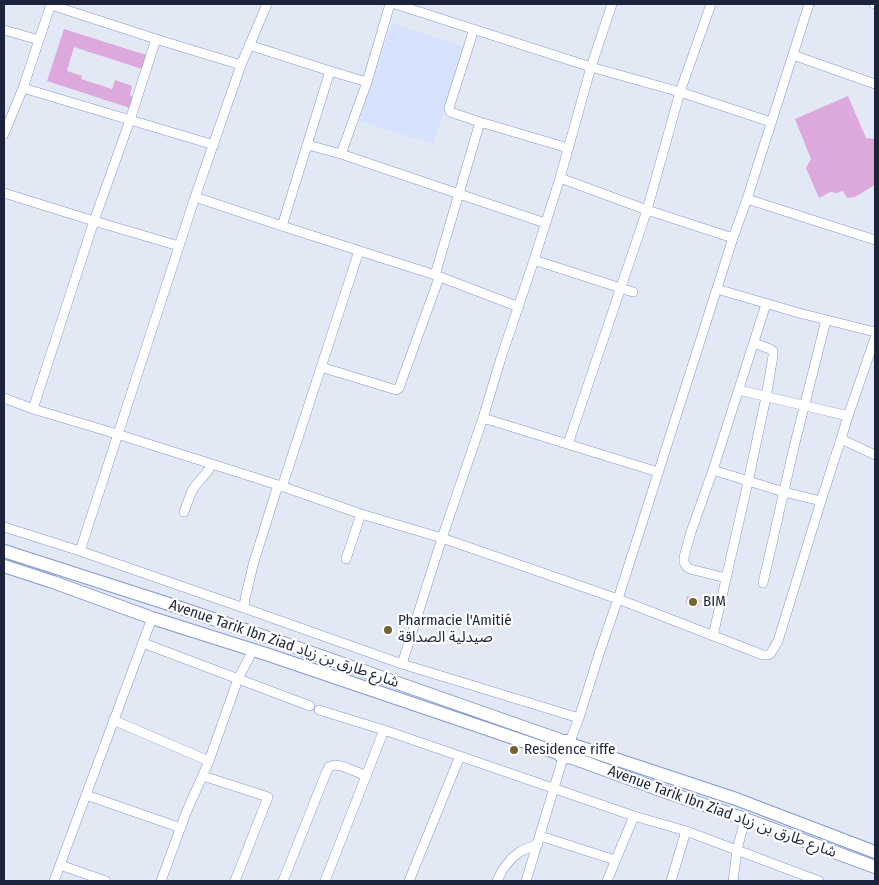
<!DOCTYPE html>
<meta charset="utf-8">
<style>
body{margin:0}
#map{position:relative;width:879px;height:885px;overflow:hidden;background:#e3e8f5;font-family:"Fira Sans Condensed",sans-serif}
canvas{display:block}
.frame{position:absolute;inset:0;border:5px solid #1b243c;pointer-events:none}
</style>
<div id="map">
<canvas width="879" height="885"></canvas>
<div class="frame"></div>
</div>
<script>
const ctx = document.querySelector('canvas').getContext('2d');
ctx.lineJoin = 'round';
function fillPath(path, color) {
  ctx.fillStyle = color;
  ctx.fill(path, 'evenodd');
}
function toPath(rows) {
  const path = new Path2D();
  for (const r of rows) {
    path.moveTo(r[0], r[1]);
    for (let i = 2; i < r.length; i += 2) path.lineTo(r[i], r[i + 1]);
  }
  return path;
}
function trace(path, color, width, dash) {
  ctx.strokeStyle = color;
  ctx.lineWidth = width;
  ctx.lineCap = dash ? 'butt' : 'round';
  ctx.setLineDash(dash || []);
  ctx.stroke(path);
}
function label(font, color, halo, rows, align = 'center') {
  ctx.font = font + ' "Fira Sans Condensed","Noto Sans Arabic",sans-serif';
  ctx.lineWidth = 4.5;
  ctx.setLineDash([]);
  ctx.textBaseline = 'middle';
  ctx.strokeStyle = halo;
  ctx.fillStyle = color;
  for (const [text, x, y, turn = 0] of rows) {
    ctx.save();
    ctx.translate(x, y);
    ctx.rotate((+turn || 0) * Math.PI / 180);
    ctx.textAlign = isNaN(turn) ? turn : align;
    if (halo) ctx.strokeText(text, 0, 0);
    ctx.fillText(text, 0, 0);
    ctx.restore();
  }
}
fillPath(toPath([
 [392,23,465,47,433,144,359,121]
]), '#d6e2fe');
fillPath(toPath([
 [64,29,146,55,142,69,74,47,67,71,82,76,81,79,112,89,115,80,132,86,130,95,133,97,130,108,47,81],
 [848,96,866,138,874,139,875,142,875,183,873,186,855,197,847,198,843,191,837,193,830,192,819,198,806,168,811,159,795,119],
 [687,596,700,600,698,607,686,603]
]), '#dda9dc');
const minor = toPath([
 [395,4,591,67,680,92,771,122],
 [874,4,875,4],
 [51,5,156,39,241,65],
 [4,30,39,40],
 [249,45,330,71,367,82],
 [793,55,875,84],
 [23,88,214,145],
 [480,122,568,148],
 [4,134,23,88,51,4],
 [308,145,341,154,545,223],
 [341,154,367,82,390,4],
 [560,178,647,210,733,238],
 [4,193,94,221,179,246],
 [195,197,282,226,435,275,519,307],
 [747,199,875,240],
 [282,226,330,71],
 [534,260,633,292],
 [435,275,480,122,450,112,449,108,474,29],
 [717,289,799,313,875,332],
 [875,338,848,416,841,439,875,455],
 [321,367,396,390,399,388,439,278],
 [739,390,848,416],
 [4,398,33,409,117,434,278,485,361,514,442,538,618,599,763,655,768,655,771,653,778,641,821,501,841,439],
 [33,409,94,221,130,120,156,39],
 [483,418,658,472],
 [568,444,647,210,680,92,711,4],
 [713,470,784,492,821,501],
 [282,487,359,251],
 [184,512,191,493,195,486,208,471,212,464],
 [4,527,80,551,244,608,402,664,579,718],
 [80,551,195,197,241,65,267,4],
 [346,559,361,514],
 [726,578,690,569,687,567,684,562,684,557,691,532,713,470,766,304],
 [763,583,771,548,794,447,826,320],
 [244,608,245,599,253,565,278,485],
 [713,636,748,482,766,397,773,356,773,351,770,349,754,343],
 [143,643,310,706],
 [402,664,442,538,483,418,501,358,534,260,560,178,591,67,612,4],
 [319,710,384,730,634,816,686,831,819,881],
 [113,720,209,761],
 [570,741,579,718,600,651,618,599,733,238,747,199,809,4],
 [203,776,268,797,235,881],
 [86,795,181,828],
 [540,836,615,860],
 [60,865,106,881],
 [54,881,152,618],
 [161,881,186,813,209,761,238,679,253,650],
 [283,881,326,773,329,767,334,765,342,766,367,776],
 [325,881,384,730],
 [409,881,460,756],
 [497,881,503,869,512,858,521,851,538,844],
 [526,881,563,758],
 [607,881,634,816],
 [671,881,686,831],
 [733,881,737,850,745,819]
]);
const primary = toPath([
 [4,551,175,606,295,647,563,741,570,741,573,745,736,799,875,852],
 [4,566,53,582,152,618,269,655,558,753,563,758,570,757,666,792,745,819,875,867]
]);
trace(minor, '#8098d2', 10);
trace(primary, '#8098d2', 14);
trace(minor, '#fff', 9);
trace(primary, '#fff', 12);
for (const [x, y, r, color] of [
 [693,602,5,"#776332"],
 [388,630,5,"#776332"],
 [514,750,5,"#776332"]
]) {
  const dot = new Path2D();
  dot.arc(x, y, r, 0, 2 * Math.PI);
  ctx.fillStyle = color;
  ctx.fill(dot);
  trace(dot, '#fff', 2);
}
label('15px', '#1b243c', '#fff', [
 ["BIM",703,602],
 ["Pharmacie l'Amitié",398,621],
 ["صيدلية الصداقة",398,638],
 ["Residence riffe",524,750]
], 'left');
label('15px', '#1b243c', '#fff', [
 ["Avenue Tarik Ibn Ziad شارع طارق بن زياد",284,644,19],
 ["Avenue Tarik Ibn Ziad شارع طارق بن زياد",722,812,20]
]);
</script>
